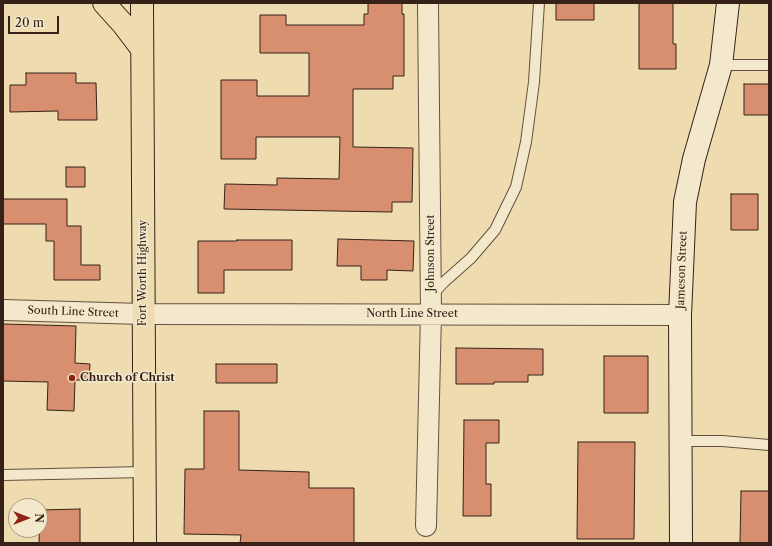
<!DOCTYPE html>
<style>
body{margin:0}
#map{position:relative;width:772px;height:546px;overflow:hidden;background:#eedcb0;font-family:"Libre Caslon Text",serif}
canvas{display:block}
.frame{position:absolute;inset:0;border:4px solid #362118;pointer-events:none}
.north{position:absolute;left:8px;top:498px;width:40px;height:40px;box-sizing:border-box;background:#f4e8cc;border:1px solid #a89884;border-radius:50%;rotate:90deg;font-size:11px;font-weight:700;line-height:16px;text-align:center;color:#362118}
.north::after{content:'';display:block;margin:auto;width:14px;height:18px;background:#8f2418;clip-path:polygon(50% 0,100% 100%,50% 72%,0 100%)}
.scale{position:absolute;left:8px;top:16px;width:51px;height:18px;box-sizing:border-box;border:2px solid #362118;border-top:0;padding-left:5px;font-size:12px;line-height:14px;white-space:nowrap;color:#362118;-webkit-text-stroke:3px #f4e8cc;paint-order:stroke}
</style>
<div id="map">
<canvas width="772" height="546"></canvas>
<div class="frame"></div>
<div class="north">N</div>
<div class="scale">20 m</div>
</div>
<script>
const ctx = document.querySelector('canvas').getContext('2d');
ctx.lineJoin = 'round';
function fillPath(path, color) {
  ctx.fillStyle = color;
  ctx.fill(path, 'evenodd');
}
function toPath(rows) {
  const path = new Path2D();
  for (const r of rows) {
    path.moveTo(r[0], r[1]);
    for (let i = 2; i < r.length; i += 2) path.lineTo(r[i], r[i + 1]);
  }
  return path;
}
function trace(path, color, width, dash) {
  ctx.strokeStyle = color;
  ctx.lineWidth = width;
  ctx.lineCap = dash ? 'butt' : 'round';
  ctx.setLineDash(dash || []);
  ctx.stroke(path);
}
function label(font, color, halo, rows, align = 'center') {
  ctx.font = font + ' "Libre Caslon Text",serif';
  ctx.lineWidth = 3;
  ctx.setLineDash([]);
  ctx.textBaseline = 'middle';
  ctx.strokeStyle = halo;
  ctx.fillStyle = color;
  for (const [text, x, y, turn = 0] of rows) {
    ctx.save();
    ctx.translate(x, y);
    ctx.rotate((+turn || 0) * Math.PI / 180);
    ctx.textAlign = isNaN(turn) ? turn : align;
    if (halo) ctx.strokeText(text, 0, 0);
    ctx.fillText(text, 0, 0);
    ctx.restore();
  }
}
const building = toPath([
 [368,3,402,3,402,14,404,14,404,76,393,76,393,89,353,89,353,147,413,148,412,202,392,202,392,212,224,209,225,184,277,185,277,178,339,179,340,137,256,137,256,159,221,159,221,80,257,80,257,96,309,96,309,53,260,53,260,15,286,15,286,25,364,25,364,14,368,14,368,3],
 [556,3,594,3,594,20,556,20,556,3],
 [639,3,673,3,673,44,676,44,676,69,639,69,639,3],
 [26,73,76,73,76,83,96,83,97,120,58,120,58,111,10,112,10,85,26,85,26,73],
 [744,84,769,84,769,115,744,115,744,84],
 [66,167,85,167,85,187,66,187,66,167],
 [731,194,758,194,758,230,731,230,731,194],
 [3,199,67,199,67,226,81,226,81,265,100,265,100,280,54,280,54,241,46,241,46,224,3,224,3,199],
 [338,239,414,241,413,271,387,270,387,280,361,280,361,266,337,266,338,239],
 [237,240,292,240,292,270,224,270,224,293,198,293,198,241,237,241,237,240],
 [3,324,76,326,75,363,90,364,89,380,75,380,74,411,47,410,48,382,3,381,3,324],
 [456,348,543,349,543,375,528,375,528,382,494,382,494,384,456,384,456,348],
 [604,356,648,356,648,413,604,413,604,356],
 [216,364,277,364,277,383,216,383,216,364],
 [204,411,239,411,239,470,309,472,309,488,354,488,354,543,240,543,241,535,184,534,185,469,204,469,204,411],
 [464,420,499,420,499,443,486,443,486,484,491,484,491,516,463,516,464,420],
 [578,442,635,442,634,539,577,539,578,442],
 [741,491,769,491,769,543,740,543,741,491],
 [80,509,80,543,39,543,40,510,80,509]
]);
fillPath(building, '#d78f70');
trace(building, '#362118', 1);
const lane = toPath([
 [721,65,769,65],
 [432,295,444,282,471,258,495,230,516,187,526,142,534,82,539,3],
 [681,441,722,441,769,445],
 [3,475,144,472]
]);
const street = toPath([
 [3,310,143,314,680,315],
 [426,526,431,313,428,3]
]);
const secondary = toPath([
 [681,543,680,315,685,202,694,159,721,65,728,3]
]);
const primary = toPath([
 [104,3,123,24,142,49],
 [142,3,145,543]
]);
trace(lane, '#64503e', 12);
trace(street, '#64503e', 22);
trace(secondary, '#362118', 24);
trace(primary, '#362118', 24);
trace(lane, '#f4e8cc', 10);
trace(street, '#f4e8cc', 20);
trace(secondary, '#f4e8cc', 22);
trace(primary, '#eedcb0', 22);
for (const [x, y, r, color] of [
 [72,378,4,"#8f2418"]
]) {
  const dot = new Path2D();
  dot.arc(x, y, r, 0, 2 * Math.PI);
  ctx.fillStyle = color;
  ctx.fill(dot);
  trace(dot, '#f4e8cc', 1.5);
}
label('11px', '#362118', '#f4e8cc', [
 ["Johnson Street",431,253,-90],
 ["Jameson Street",682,270,-88],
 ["Fort Worth Highway",143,273,-90],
 ["South Line Street",73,312,2],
 ["North Line Street",412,314]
]);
label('bold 11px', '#362118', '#f4e8cc', [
 ["Church of Christ",80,378]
], 'left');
</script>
